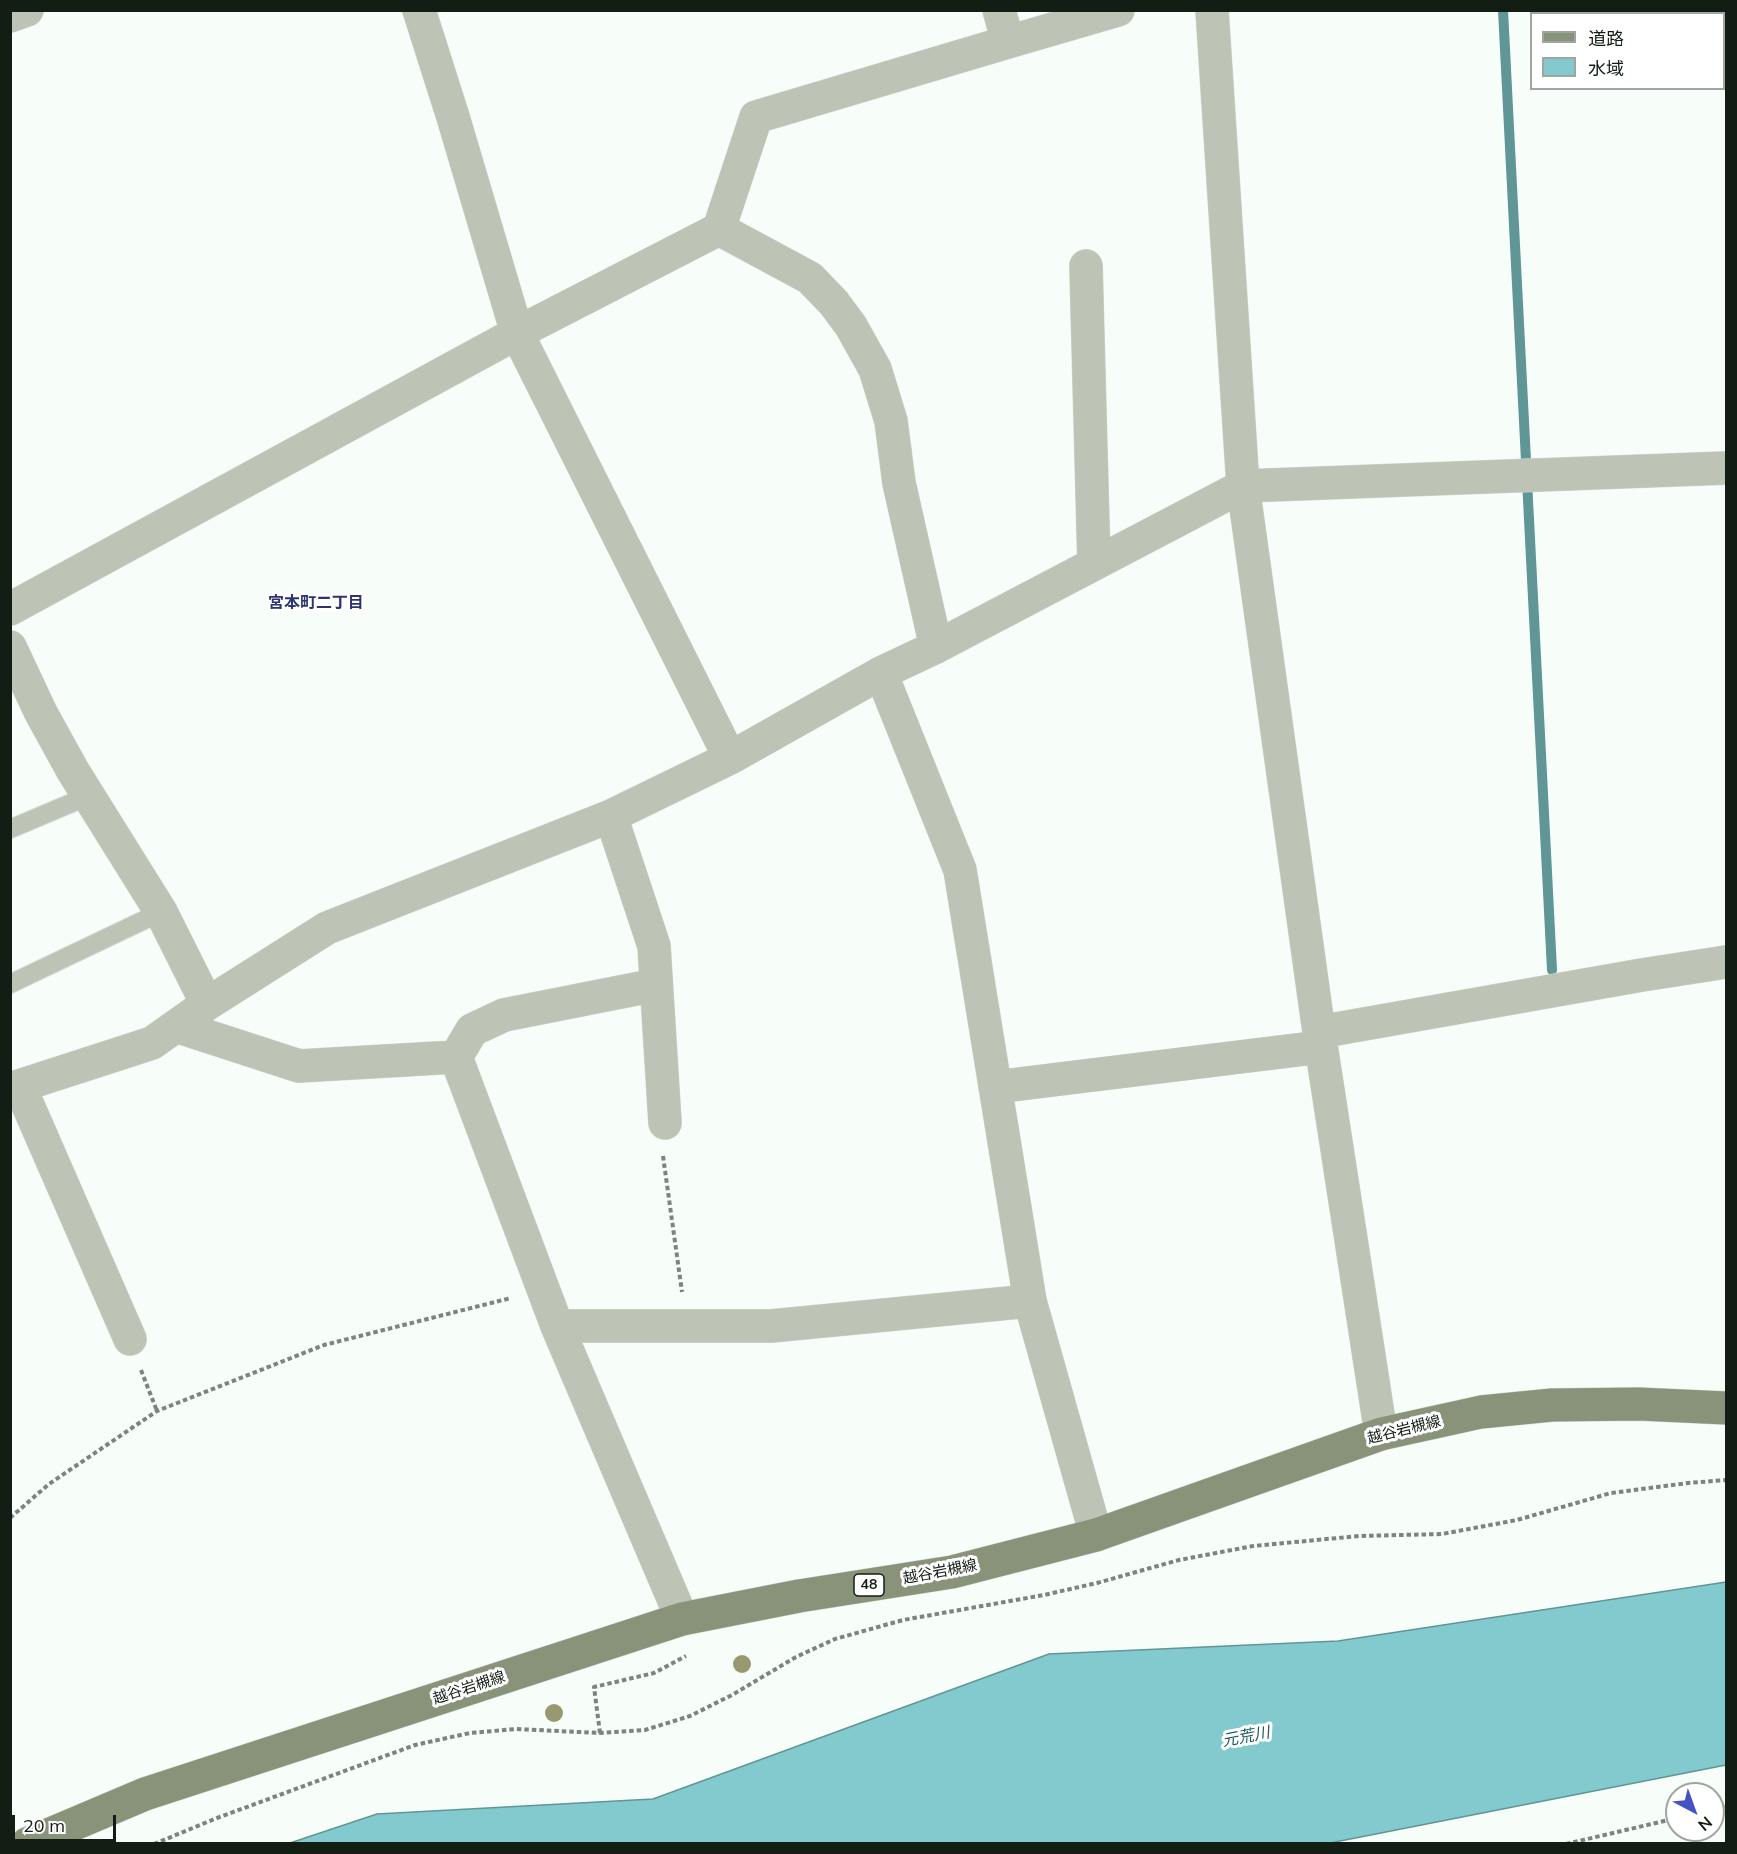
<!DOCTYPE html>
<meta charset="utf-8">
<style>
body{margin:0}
#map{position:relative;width:1737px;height:1854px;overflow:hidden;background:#f7fdf8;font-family:Mulish,"Noto Sans JP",sans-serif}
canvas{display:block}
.frame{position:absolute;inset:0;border:12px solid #121d14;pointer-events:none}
.legend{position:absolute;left:1530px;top:12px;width:195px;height:78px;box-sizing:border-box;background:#fff;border:2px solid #a0a5a1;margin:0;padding:8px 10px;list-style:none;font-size:18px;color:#121d14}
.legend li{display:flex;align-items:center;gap:12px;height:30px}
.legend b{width:30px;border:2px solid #a0a5a1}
.north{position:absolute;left:1665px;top:1782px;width:60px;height:60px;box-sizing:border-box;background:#fff;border:2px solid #a0a5a1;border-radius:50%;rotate:139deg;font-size:16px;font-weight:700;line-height:24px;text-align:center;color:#121d14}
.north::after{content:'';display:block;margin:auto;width:21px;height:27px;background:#4552c6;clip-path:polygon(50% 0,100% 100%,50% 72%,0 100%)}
.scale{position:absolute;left:12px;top:1815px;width:104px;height:27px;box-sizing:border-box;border:3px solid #121d14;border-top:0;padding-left:8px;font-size:18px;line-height:21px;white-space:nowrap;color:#121d14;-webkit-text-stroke:4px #fff;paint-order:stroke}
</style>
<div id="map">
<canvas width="1737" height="1854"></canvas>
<div class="frame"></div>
<ul class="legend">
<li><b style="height:8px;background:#88937a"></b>道路</li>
<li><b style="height:16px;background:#82cace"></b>水域</li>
</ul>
<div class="north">N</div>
<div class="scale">20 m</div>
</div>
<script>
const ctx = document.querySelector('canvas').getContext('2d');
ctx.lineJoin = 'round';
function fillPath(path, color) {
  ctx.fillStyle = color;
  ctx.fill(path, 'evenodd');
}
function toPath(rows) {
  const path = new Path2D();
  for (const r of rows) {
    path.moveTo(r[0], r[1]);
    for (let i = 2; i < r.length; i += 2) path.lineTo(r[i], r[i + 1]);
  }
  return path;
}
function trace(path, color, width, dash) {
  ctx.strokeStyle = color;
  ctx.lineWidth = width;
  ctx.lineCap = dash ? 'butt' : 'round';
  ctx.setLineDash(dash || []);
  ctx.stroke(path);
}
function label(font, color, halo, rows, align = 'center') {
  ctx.font = font + ' Mulish,"Noto Sans JP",sans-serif';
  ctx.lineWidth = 6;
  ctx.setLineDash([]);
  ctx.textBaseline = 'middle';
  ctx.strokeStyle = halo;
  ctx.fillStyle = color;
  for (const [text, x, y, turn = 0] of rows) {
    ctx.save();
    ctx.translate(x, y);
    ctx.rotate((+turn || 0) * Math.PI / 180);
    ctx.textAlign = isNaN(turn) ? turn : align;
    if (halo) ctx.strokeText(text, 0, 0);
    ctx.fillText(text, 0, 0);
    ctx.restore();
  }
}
const water = toPath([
 [1726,1582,1726,1765,1330,1843,290,1843,377,1814,653,1799,1049,1654,1338,1641,1726,1582]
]);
fillPath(water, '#82cace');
trace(water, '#609696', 1.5);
trace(toPath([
 [1503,10,1552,970]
]), '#609696', 10);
const service = toPath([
 [10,829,88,796],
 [10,984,161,912]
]);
const minor = toPath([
 [419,10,453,117,517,333,730,758],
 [999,10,1008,42],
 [1212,10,1243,486,1319,1032,1381,1434],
 [10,16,27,10],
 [719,229,810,278,834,303,851,326,875,369,891,421,899,483,936,647],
 [1086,266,1094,564],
 [10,609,517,333,719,229,756,117,1008,42,1118,10],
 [10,647,41,713,73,771,161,912,207,1004],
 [611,816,654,946,665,1123],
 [176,1026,299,1066,456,1057,557,1326,682,1619],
 [1319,1032,1642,975,1726,962],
 [456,1057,472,1030,504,1015,656,985],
 [20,1087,130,1339],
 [995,1087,1321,1047],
 [10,1089,152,1043,207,1004,327,928,611,816,730,758,881,673,936,647,1243,486,1726,468],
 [1030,1301,1096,1535],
 [557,1326,771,1326,1030,1301,960,870,881,673]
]);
const primary = toPath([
 [27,1844,145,1794,682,1619,799,1596,952,1572,1096,1535,1381,1434,1481,1412,1552,1405,1639,1404,1726,1408]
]);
trace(service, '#d2d9d4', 20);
trace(minor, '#d2d9d4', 34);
trace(primary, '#d2d9d4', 34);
trace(toPath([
 [663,1156,682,1292],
 [141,1370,157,1411],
 [10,1518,49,1484,157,1411,324,1345,511,1298],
 [600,1733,594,1687,654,1673,686,1656],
 [1713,1809,1726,1805],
 [154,1844,217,1818,415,1745,470,1733,516,1729,600,1733,645,1730,690,1716,732,1695,796,1657,835,1639,903,1620,1044,1595,1097,1583,1179,1560,1253,1546,1359,1536,1442,1534,1517,1520,1611,1493,1688,1483,1726,1480],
 [1566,1844,1677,1818]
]), '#7b847d', 4, [4.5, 3]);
trace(service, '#bdc3b5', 18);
trace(minor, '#bdc3b5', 33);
trace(primary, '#88937a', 33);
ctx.fillStyle = '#9a9870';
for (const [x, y] of [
 [742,1664],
 [554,1713]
]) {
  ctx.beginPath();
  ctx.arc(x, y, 9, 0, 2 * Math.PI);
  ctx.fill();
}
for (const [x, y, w] of [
 [869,1585,30]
]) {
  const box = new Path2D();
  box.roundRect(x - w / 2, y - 11, w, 22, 4.5);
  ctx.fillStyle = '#fff';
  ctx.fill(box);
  trace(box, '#121d14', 1.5);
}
label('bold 14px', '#121d14', null, [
 ["48",869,1585]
]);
label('15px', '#121d14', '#fff', [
 ["越谷岩槻線",1404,1430,-14],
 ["越谷岩槻線",940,1572,-11],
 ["越谷岩槻線",469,1688,-18]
]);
label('bold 16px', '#2c356f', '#fff', [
 ["宮本町二丁目",316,603]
]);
label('italic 16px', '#1c595c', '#fff', [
 ["元荒川",1246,1737,-11]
]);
</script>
